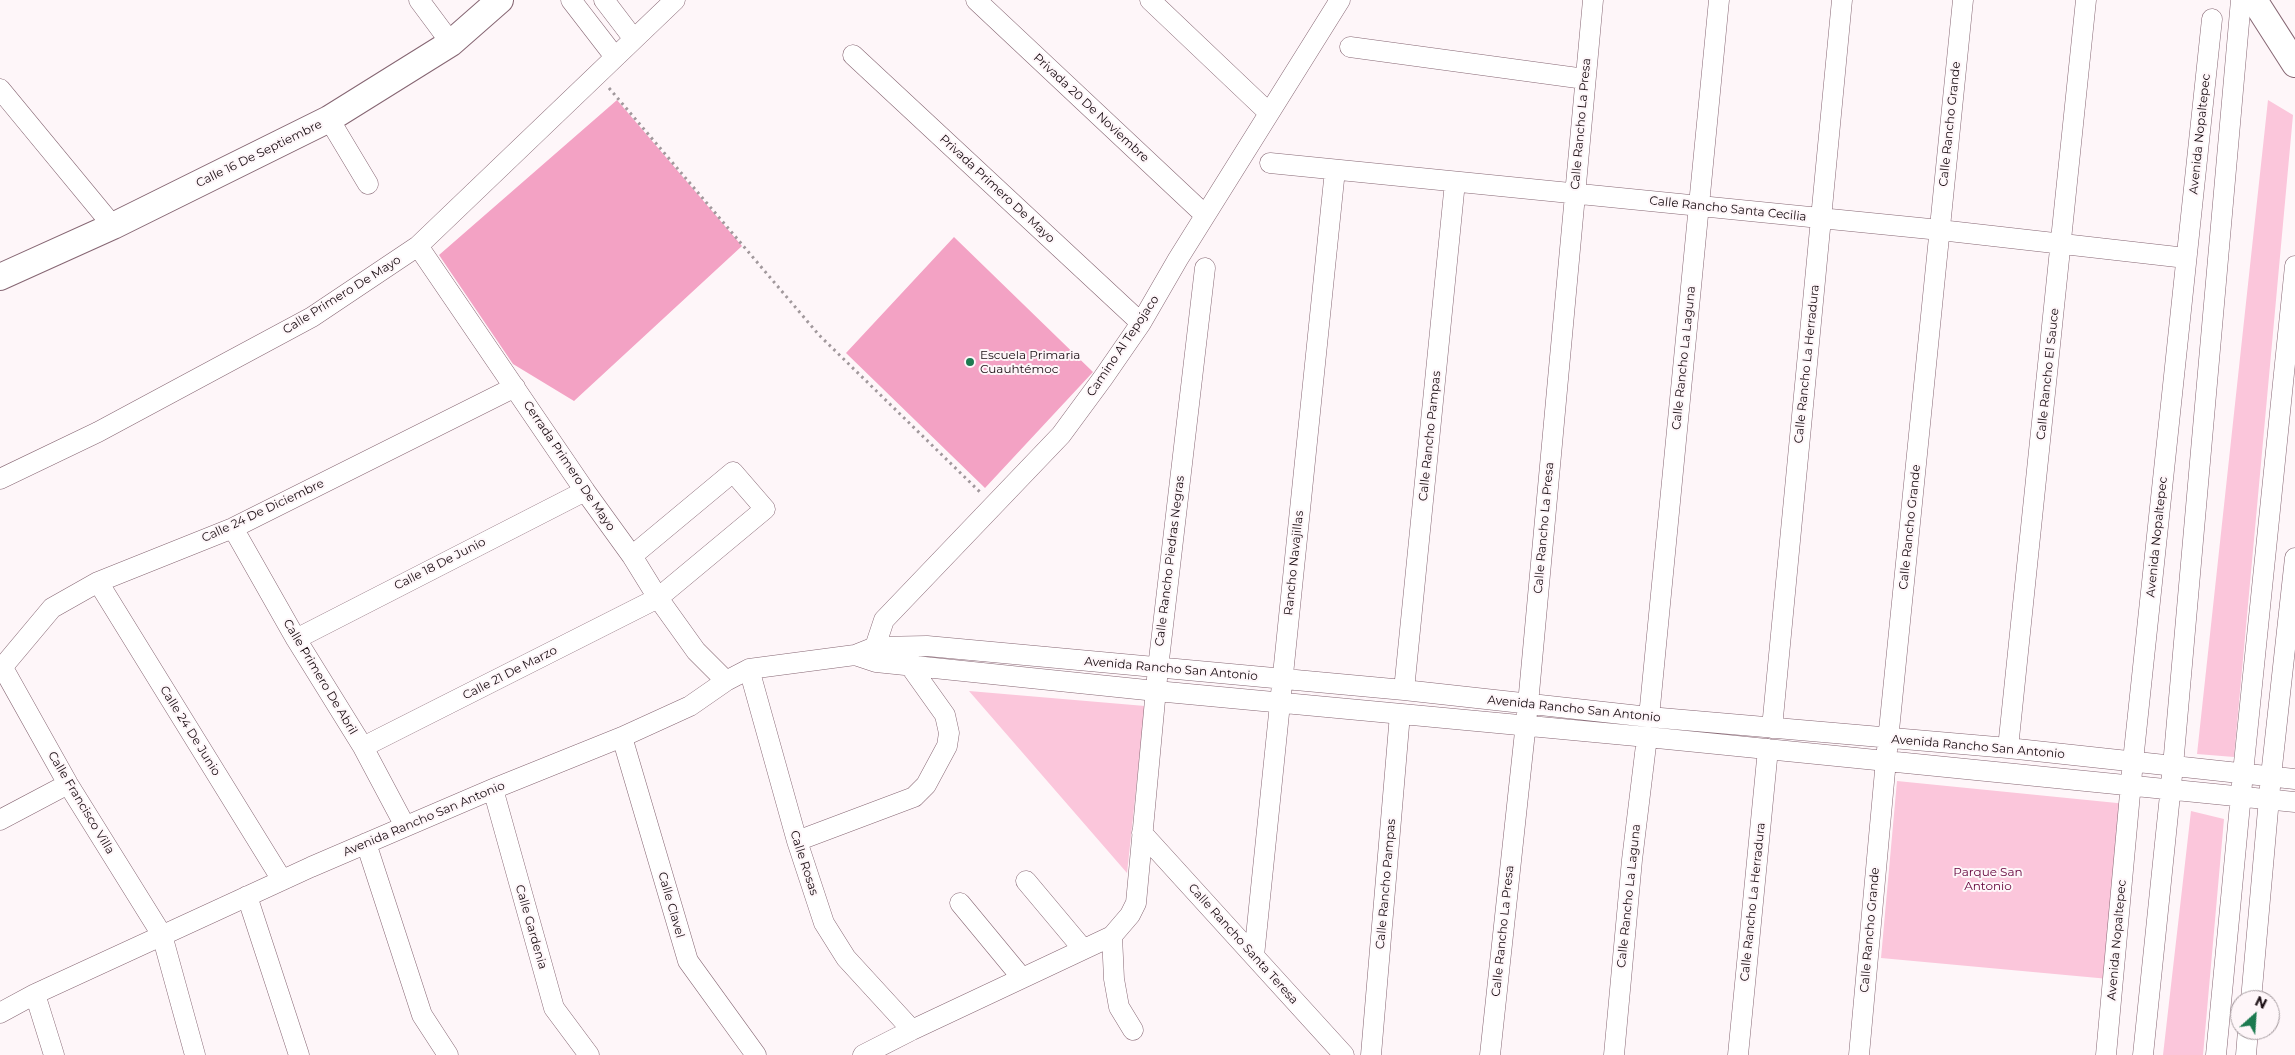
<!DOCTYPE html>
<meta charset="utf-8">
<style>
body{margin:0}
#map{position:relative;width:2295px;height:1055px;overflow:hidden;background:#fef6f9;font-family:Montserrat,sans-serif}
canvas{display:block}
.north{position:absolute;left:2230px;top:990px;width:50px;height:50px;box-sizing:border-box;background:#fef6f9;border:1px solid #a2989c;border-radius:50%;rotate:26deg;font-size:14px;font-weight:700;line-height:20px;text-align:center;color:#180c11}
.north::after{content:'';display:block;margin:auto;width:18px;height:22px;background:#1c7a50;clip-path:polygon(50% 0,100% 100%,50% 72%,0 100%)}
</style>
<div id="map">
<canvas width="2295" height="1055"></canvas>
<div class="north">N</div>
</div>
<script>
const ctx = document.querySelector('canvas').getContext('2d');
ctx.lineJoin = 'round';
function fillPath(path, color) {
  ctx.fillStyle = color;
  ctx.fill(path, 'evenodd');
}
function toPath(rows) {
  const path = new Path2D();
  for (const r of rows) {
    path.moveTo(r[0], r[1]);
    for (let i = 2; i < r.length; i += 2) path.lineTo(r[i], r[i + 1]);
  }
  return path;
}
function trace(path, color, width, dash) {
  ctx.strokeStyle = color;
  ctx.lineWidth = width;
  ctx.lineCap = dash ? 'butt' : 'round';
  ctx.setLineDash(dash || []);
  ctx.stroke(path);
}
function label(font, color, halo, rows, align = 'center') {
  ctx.font = font + ' Montserrat,sans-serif';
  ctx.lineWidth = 4;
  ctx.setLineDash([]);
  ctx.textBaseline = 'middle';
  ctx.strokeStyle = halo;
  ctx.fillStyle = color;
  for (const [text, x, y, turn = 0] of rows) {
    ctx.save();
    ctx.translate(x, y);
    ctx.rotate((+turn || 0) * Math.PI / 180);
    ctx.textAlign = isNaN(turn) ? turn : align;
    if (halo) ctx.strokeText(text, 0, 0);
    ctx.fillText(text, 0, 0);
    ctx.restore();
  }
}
fillPath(toPath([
 [2268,100,2293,115,2234,757,2197,754],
 [969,691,1145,706,1127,873],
 [1897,781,2127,804,2109,979,1881,958],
 [2191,811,2224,819,2203,1055,2163,1055]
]), '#fbc6db');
fillPath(toPath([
 [617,100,742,246,574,401,513,364,439,255],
 [954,237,1093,372,985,488,846,353]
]), '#f3a2c4');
const minor = toPath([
 [419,0,451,43],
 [571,0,615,57],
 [604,0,633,38],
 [976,0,1205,215],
 [1150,0,1269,113],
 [1350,47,1585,79],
 [853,55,1141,323],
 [0,89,113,226],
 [329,119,368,184],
 [1270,163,1940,230,2186,258],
 [418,246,585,491,632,556,658,598,696,651,726,681],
 [0,479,98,432,312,317,418,246,675,0],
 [233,528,296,639,363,747,405,826],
 [98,582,282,880],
 [296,639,585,491],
 [855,655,876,662,1156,691,1647,737,2295,802],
 [876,658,875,647,884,620,1061,435,1103,378,1141,323,1178,259,1340,0],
 [3,668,68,784,162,935,195,1055],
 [749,669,797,841,824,923,846,958,912,1030],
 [0,670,52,608,98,582,233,528,515,387],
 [1404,690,1455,182],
 [1649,717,1719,0],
 [1772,728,1842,0],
 [622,737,688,961,756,1055],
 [363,747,658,598,765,509,733,472,632,556],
 [2008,748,2086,0],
 [493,789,554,1008,589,1055],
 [0,820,68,784],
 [1142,833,1344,1055],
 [797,841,914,797,926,785,947,746,949,733,945,715,910,666,909,658],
 [366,843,422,1015,448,1055],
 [1026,881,1083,949],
 [247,896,299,1055],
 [960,903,1022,978],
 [1112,936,1114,979,1119,1007,1133,1030],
 [1254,956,1335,170],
 [35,994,54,1055],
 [2251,1000,2271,776,2295,558],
 [0,1013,35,994,311,867,493,789,622,737,690,706,726,681,749,669,855,655,875,647,927,646,1404,690,1649,717,2008,748,2295,779],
 [863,1055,912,1030,1112,936,1130,915,1136,903,1158,668,1205,268],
 [1371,1055,1400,714],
 [1490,1055,1528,704,1593,0],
 [1614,1055,1632,860,1647,737],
 [1738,1055,1768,749],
 [1859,1055,1886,760,1963,0],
 [2106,1055,2133,761,2212,19],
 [2143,1055,2173,766,2241,0],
 [2216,1055,2243,773,2295,266],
 [2246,1055,2248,1030]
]);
const major = toPath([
 [2254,0,2295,64],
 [0,277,113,226,329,119,451,43,500,0]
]);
trace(minor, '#866673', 21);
trace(major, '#866673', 28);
trace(toPath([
 [609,88,819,335,981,493]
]), '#a1989c', 3, [2.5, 4]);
trace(minor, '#fff', 20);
trace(major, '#fff', 26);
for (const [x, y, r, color] of [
 [970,362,5,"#1c7a50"]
]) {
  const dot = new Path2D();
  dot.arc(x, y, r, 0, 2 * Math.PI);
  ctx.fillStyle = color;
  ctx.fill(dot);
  trace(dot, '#fef6f9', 2);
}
label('12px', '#180c11', '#fef6f9', [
 ["Privada 20 De Noviembre",1091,108,43],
 ["Calle Rancho La Presa",1581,124,-85],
 ["Calle Rancho Grande",1950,124,-84],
 ["Avenida Nopaltepec",2200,134,-84],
 ["Calle 16 De Septiembre",259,154,-26],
 ["Privada Primero De Mayo",997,189,43],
 ["Calle Rancho Santa Cecilia",1728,209,6],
 ["Calle Primero De Mayo",342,295,-32],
 ["Camino Al Tepojaco",1123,346,-56],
 ["Calle Rancho La Laguna",1684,358,-84],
 ["Calle Rancho La Herradura",1807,364,-84],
 ["Calle Rancho El Sauce",2048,374,-84],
 ["Calle Rancho Pampas",1430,436,-84],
 ["Cerrada Primero De Mayo",569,466,56],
 ["Calle 24 De Diciembre",263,511,-25],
 ["Calle Rancho Grande",1910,527,-84],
 ["Calle Rancho La Presa",1544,528,-85],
 ["Avenida Nopaltepec",2157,537,-84],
 ["Calle Rancho Piedras Negras",1170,561,-83],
 ["Rancho Navajillas",1294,563,-84],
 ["Calle 18 De Junio",440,564,-27],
 ["Avenida Rancho San Antonio",1171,669,5],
 ["Calle 21 De Marzo",510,673,-27],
 ["Calle Primero De Abril",320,677,59],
 ["Avenida Rancho San Antonio",1574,709,6],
 ["Calle 24 De Junio",190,731,58],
 ["Avenida Rancho San Antonio",1978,747,5],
 ["Calle Francisco Villa",81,803,59],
 ["Avenida Rancho San Antonio",424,819,-23],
 ["Calle Rosas",804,863,72],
 ["Calle Rancho Pampas",1386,884,-85],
 ["Calle Rancho La Laguna",1629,896,-84],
 ["Calle Rancho La Herradura",1753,902,-84],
 ["Calle Clavel",671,905,74],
 ["Calle Gardenia",531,927,74],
 ["Calle Rancho Grande",1870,930,-85],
 ["Calle Rancho La Presa",1503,931,-84],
 ["Avenida Nopaltepec",2117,940,-85],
 ["Calle Rancho Santa Teresa",1243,944,48]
]);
label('12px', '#180c11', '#fef6f9', [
 ["Escuela Primaria",980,355],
 ["Cuauhtémoc",980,369]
], 'left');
label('12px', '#62003a', '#fef6f9', [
 ["Parque San",1988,872],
 ["Antonio",1988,886]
]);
</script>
